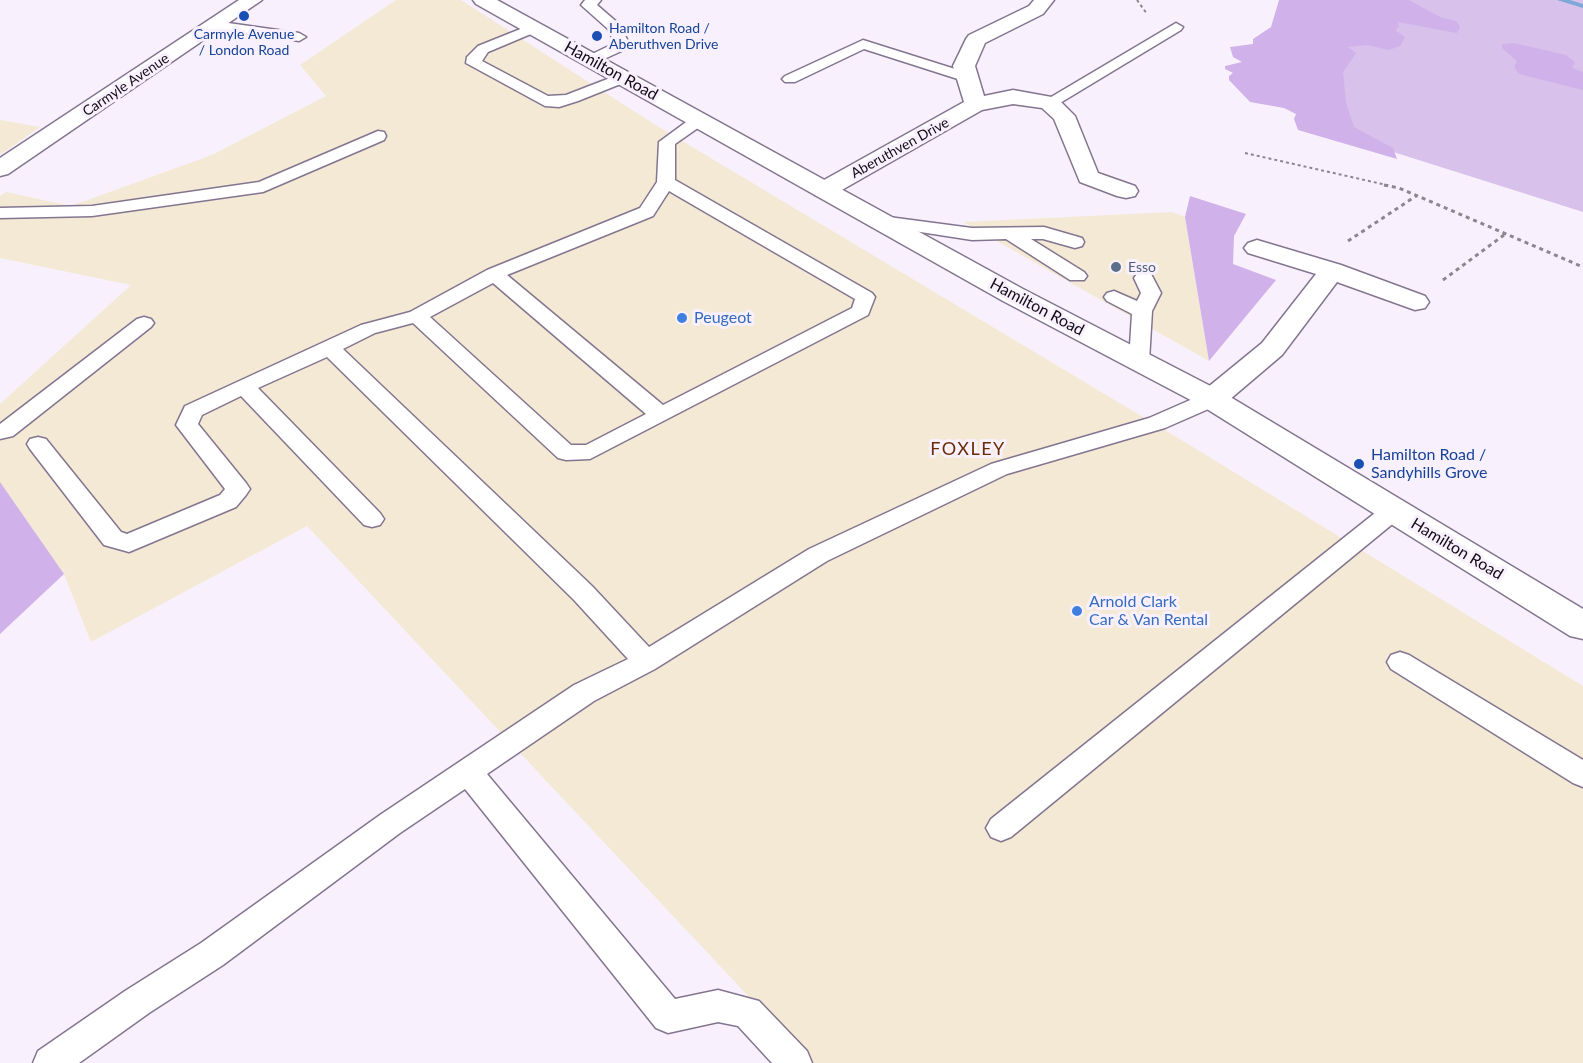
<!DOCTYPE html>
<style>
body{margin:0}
canvas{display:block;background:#f8f1fd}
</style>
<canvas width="1583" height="1063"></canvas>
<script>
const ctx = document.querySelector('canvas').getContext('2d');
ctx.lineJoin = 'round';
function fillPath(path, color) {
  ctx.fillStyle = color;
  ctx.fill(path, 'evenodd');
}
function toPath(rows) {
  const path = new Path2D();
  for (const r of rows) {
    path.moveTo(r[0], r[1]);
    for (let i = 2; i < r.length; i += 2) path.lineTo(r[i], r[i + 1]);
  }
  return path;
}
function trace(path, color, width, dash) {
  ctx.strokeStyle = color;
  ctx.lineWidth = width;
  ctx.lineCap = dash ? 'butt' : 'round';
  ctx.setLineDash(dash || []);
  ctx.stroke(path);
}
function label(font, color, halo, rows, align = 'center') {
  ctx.font = font + ' Lato,sans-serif';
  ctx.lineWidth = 6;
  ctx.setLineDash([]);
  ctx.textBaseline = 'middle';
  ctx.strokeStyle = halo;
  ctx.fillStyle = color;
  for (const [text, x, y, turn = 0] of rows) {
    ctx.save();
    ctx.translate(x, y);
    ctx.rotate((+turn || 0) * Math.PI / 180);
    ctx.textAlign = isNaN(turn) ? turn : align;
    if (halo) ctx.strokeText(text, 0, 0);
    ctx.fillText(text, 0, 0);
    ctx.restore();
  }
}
fillPath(toPath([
 [396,0,461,0,654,124,1193,447,1583,686,1583,1063,811,1063,307,526,91,642,64,574,0,482,0,404,131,285,0,258,0,196,6,192,71,206,212,155,326,96,300,65],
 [0,120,40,127,0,155],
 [1172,212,1185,217,1209,361,963,222]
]), '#f4e9d4');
fillPath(toPath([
 [1295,0,1583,0,1583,212,1330,132]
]), '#d8c1eb');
fillPath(toPath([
 [1279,0,1409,0,1440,17,1456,21,1460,27,1457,33,1398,22,1399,27,1395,30,1405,37,1400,46,1389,50,1367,45,1348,47,1356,53,1343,72,1346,103,1354,127,1393,148,1397,159,1298,130,1294,119,1296,114,1284,108,1250,102,1229,80,1229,76,1233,73,1225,69,1225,66,1242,62,1233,57,1230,47,1253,44,1253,39,1271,27],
 [1514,43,1566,55,1575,62,1572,68,1583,72,1583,90,1519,74,1514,67,1517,61,1502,48,1502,44],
 [1190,196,1246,214,1234,236,1233,264,1276,280,1209,361,1185,217],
 [0,482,64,574,0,634]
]), '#d0b1e9');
fillPath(toPath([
 [1557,0,1570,0,1583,4,1583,8,1557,0]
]), '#7fa7d7');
const lane = toPath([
 [585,0,601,0,597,5,619,24,630,45,628,48,591,65,583,60,586,57,615,43,608,29,581,5,585,0],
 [214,21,299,33,306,37,299,41,209,28,207,25,209,22,214,21],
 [1176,23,1183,27,1181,30,1055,106,1049,108,1041,103,1176,23],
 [533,24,538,25,540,28,538,31,488,52,482,61,548,96,566,95,623,73,631,78,628,81,578,101,559,107,545,106,466,63,467,57,478,46,533,24],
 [863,40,974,75,977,78,969,83,964,81,864,49,795,82,785,82,782,79,785,76,863,40],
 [699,115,705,117,707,120,705,123,675,144,675,180,872,293,875,297,868,315,590,459,566,460,558,458,413,323,375,333,343,349,592,586,649,647,809,549,991,464,1149,418,1204,394,1212,392,1220,394,1223,399,1220,404,1165,428,1007,474,827,561,655,669,594,701,487,774,675,999,718,990,759,1001,807,1051,812,1063,772,1063,738,1026,718,1022,668,1033,656,1028,465,789,400,833,223,965,149,1013,79,1063,33,1063,38,1051,125,991,201,943,380,815,574,685,628,659,574,600,327,357,258,388,380,513,384,519,380,525,372,527,364,525,241,396,202,415,198,424,246,483,250,489,246,495,236,507,129,552,104,545,30,449,27,444,30,439,38,437,46,439,121,532,127,534,220,495,225,489,176,425,185,406,361,325,410,312,487,270,640,208,657,182,659,142,693,117,699,115],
 [669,191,855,299,852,308,663,405,507,275,653,216,669,191],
 [493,283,646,414,586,445,571,445,430,317,493,283],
 [378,131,384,132,386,136,384,140,263,192,92,216,0,218,0,208,92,206,259,182,378,131],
 [881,216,972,228,1044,227,1082,238,1084,242,1082,246,1075,248,1043,239,1031,239,1084,272,1087,276,1084,280,1070,280,1006,239,972,240,875,225,872,221,875,217,881,216],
 [1144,272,1151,274,1161,293,1152,311,1149,361,1146,366,1139,367,1132,366,1129,361,1132,314,1107,301,1104,297,1107,293,1114,291,1137,301,1141,293,1134,278,1137,274,1144,272],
 [144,317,151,319,154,323,151,327,13,436,0,439,0,424,137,319,144,317],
 [1393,503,1401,505,1405,511,1401,517,1011,837,1001,841,991,837,986,828,991,819,1385,505,1393,503],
 [1400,652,1409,655,1583,760,1583,787,1573,783,1391,669,1387,662,1391,655,1400,652]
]);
const street = toPath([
 [1034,0,1054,0,1043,14,985,43,975,66,984,96,1013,90,1057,98,1075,116,1098,173,1135,186,1138,191,1135,196,1126,198,1117,196,1080,182,1054,119,1042,108,1013,104,982,110,833,195,824,197,815,195,812,190,815,185,964,102,953,66,966,39,969,35,1029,6,1034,0],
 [1257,240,1341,265,1425,296,1429,302,1425,308,1415,310,1337,282,1282,355,1222,406,1212,408,1202,406,1197,399,1202,392,1262,343,1316,274,1248,253,1244,248,1248,243,1257,240]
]);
const secondary = toPath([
 [239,0,262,0,8,174,0,176,0,158,239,0],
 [473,0,497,0,1023,289,1222,392,1583,609,1583,639,1570,636,1202,406,1003,301,476,4,473,0]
]);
trace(lane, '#83758f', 3);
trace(street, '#83758f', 3);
trace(secondary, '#83758f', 3);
trace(toPath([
 [1137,0,1147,14],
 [1245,153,1391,186]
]), '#8c8691', 2, [3, 3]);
trace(toPath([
 [1384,185,1399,188,1583,267],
 [1348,241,1416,196],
 [1443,280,1504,235]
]), '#8c8691', 3, [4, 4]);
fillPath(lane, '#fff');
fillPath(street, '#fff');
fillPath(secondary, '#fff');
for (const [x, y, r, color] of [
 [244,16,6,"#1a4fb4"],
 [597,36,6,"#1a4fb4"],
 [1116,267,6,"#5c6f8a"],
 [682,318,6,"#3f7fe0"],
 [1359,464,6,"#1a4fb4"],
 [1077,611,6,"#3f7fe0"]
]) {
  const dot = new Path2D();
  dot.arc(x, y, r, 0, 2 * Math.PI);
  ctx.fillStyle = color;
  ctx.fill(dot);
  trace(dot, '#f8f1fd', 2);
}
label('14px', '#164399', '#f8f1fd', [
 ["Hamilton Road /",609,28],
 ["Aberuthven Drive",609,44],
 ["Carmyle Avenue",244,34,"center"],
 ["/ London Road",244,50,"center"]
], 'left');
label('14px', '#100b15', '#f8f1fd', [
 ["Carmyle Avenue",126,85,-34],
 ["Aberuthven Drive",900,148,-29]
]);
label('14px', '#4e5e75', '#f8f1fd', [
 ["Esso",1128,267]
], 'left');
label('16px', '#100b15', '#f8f1fd', [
 ["Hamilton Road",611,71,29],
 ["Hamilton Road",1037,307,28],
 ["Hamilton Road",1457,549,31]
]);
label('16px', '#366cbe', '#f8f1fd', [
 ["Peugeot",694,318],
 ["Arnold Clark",1089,602],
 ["Car & Van Rental",1089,620]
], 'left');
label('16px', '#164399', '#f8f1fd', [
 ["Hamilton Road /",1371,455],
 ["Sandyhills Grove",1371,473]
], 'left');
ctx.letterSpacing = '1.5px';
label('18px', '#692c04', '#f8f1fd', [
 ["FOXLEY",968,449]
]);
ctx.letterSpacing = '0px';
</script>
